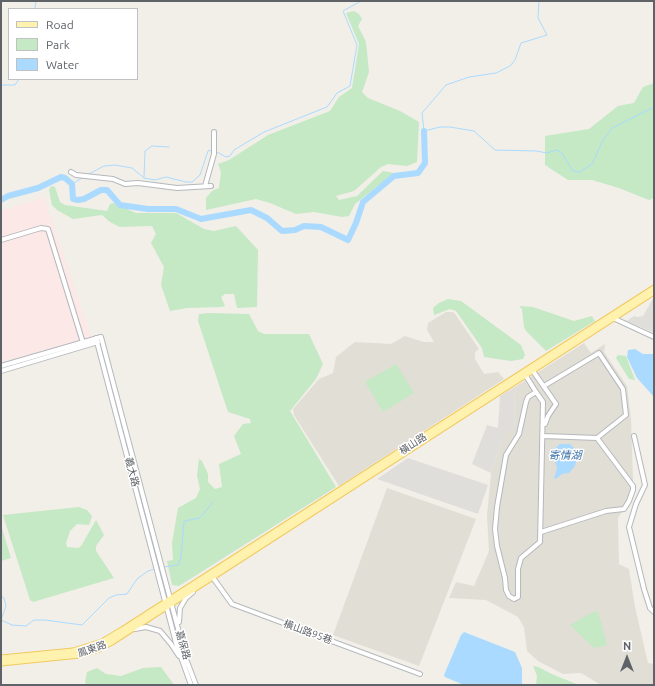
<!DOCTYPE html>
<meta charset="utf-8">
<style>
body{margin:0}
#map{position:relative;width:655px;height:686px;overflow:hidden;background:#f1efe8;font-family:Ubuntu,sans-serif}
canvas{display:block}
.frame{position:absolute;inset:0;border:2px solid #5f6368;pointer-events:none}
.legend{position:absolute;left:8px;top:8px;width:130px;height:72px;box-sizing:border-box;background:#fff;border:1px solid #bfc1c3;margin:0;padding:5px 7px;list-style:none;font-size:12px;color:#5f6368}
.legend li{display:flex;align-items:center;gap:8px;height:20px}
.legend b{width:20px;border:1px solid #bfc1c3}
.north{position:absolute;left:607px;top:638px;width:40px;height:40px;-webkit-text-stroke:3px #fff;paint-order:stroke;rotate:0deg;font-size:11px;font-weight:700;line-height:16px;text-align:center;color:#5f6368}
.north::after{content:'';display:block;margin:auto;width:14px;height:18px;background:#5f6368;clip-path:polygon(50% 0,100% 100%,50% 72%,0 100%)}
</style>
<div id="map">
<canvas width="655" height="686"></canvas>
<div class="frame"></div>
<ul class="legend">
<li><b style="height:5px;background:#fff2af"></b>Road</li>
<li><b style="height:11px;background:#c5e8c5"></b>Park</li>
<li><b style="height:11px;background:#aadaff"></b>Water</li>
</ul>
<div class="north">N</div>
</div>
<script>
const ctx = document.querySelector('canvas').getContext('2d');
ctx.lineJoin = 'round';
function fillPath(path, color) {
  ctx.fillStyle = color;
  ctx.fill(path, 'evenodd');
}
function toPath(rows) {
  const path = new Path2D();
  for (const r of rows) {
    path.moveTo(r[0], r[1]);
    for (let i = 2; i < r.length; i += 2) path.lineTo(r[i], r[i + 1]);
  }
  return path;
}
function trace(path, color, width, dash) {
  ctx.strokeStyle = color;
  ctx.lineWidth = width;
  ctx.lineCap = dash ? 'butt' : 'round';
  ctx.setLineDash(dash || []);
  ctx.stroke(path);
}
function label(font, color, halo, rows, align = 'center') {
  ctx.font = font + ' Ubuntu,"Noto Sans TC",sans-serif';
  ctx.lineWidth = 3;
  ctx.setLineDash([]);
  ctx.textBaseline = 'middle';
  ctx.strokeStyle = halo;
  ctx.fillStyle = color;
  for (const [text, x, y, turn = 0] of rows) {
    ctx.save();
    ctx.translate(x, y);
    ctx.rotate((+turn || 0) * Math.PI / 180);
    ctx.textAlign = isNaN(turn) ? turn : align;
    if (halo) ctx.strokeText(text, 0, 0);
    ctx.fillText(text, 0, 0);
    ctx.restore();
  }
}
fillPath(toPath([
 [654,297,654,333,627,321,634,316,638,317,643,316],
 [518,385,518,387,515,390,514,431,501,442,491,473,472,464,487,425,498,428,500,396],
 [408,458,488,485,478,514,377,479]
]), '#e0deda');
fillPath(toPath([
 [446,312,453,312,455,314,479,349,475,352,475,359,484,374,498,372,504,379,339,486,294,415,293,409,319,379,333,373,336,357,355,342,391,344,405,336,424,342,434,342,427,330,428,323],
 [584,343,591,353,605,344,604,352,627,386,631,420,633,480,630,500,618,518,619,564,629,569,635,607,648,663,654,664,654,685,601,685,581,673,563,674,538,661,527,651,524,627,518,617,486,600,449,598,456,582,474,586,489,551,487,516,491,473,501,442,508,430,514,431,515,390,518,385],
 [387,488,476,519,419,666,333,635]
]), '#e1ded6');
fillPath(toPath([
 [44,197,91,337,1,362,1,211]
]), '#fce8e6');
fillPath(toPath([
 [354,11,359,14,362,19,358,26,366,42,369,72,362,92,368,98,400,111,419,122,417,162,407,166,388,164,381,167,354,191,336,196,339,200,357,196,383,171,394,173,355,204,349,216,342,217,314,212,296,214,270,203,256,199,206,210,206,198,212,191,219,188,221,172,218,164,229,160,268,135,330,111,339,97,352,88,359,44,346,13],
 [654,83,654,198,649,200,619,188,592,180,568,180,545,165,545,136,589,129,618,106,634,103,643,87],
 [51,186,55,187,60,202,65,205,107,211,110,204,113,203,136,213,176,213,204,229,214,231,236,226,258,250,257,307,237,308,234,294,225,294,221,297,225,306,222,307,187,308,170,311,161,285,164,267,151,243,156,234,152,226,120,227,110,222,102,215,73,219,57,210,52,205,49,190],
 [448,299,461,301,521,345,525,355,523,359,511,361,484,357,482,348,456,311,450,309,434,315,433,308,439,303],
 [519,306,533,307,574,321,592,316,595,321,546,351,526,331,524,327,522,309],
 [209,313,249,314,258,331,264,334,309,334,323,364,316,379,290,411,336,487,179,586,172,585,167,561,173,560,172,543,178,508,196,498,200,489,197,476,199,459,202,461,208,474,208,482,215,489,222,487,219,464,241,454,234,436,243,424,251,423,250,419,228,412,198,321,199,314],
 [618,355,626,356,635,380,629,379,616,358],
 [396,364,414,393,383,412,365,382],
 [79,507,87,510,92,516,89,525,77,524,70,531,66,543,67,547,78,548,81,546,96,520,104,535,96,546,96,551,114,578,33,602,30,600,3,515],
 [1,525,11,558,1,561],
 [598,611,607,645,594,648,570,625,591,613],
 [533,666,538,667,554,675,579,685,536,685,537,676],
 [161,667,174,685,87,685,85,682,87,672,97,668,106,674,121,676,143,668]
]), '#c5e8c5');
fillPath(toPath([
 [635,349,643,354,654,354,654,397,637,378,627,357,628,350],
 [560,444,570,444,576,450,577,457,575,466,569,473,562,474,557,478,554,479,557,467,555,462,552,459,552,455,553,450],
 [464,632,515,652,522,668,522,685,464,685,445,677,444,675,461,635]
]), '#aadaff');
trace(toPath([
 [539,1,538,18,547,35,521,43,515,60,510,66,496,73,469,77,446,85,422,113,424,131,440,127,450,127,474,131,495,150,536,151,547,153,556,150,562,153,573,171,580,172,592,164,603,140,612,128,654,107],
 [35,9,36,1],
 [1,85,15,85,19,79],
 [215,151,226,157,230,156,234,150,264,132,327,107,337,93,350,86,357,45,343,11,361,1],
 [89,174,104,166,115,165,132,168,144,178,155,180,166,177,186,182,192,182,200,175,208,151,212,150],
 [144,177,145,151,152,146,169,147],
 [72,184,84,177],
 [164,567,178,565,181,558,184,521,200,518,213,502],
 [1,596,4,598,6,606,1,620,12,625,26,626,34,620,45,620,82,625,109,598,116,595,127,594,137,579,148,571,155,569]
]), '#aadaff', 1);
trace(toPath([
 [1,200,8,196,38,188,61,177,65,178,72,184,73,199,78,200,84,199,101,190,107,190,120,205,148,209,176,209,201,219,251,210,267,218,282,231,295,230,304,226,321,227,348,240,356,223,363,202,394,176,418,173,425,163,424,131]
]), '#aadaff', 6);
const minor = toPath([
 [71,172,76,175,113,179,125,184,138,183,177,188,211,186],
 [205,186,214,154,214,132],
 [1,240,41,228,48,229,84,346],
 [613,318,654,337],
 [96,338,176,643,191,685],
 [1,366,101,337,186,659,196,685],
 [1,371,98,342],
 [533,371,556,404,548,416,545,424],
 [526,376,536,392,543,402,540,542,521,558,518,569,518,597,514,599,509,596,506,590,505,578,497,546,495,529,497,507,506,455,519,434,526,402,528,397,536,392],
 [544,436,597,438,626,415,623,389,599,353,544,386],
 [634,436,645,485,636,504,629,527,644,589,650,608,654,612],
 [541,532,606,511,624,509,629,501,633,490,633,486,597,438],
 [211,575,232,604,420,674],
 [179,622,180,608,186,598,193,592],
 [135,629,146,627,160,631,171,644,179,656]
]);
const major = toPath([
 [1,658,73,651,102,642,122,630,654,288],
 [1,663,80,655,99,649,112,642,654,292]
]);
trace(minor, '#b5b8bc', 6);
trace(major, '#f2c960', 7);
trace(minor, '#fff', 4);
trace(major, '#fff2af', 5);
label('10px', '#5f6368', '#fff', [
 ["橫山路",413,444,-33],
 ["義大路",132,472,75],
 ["橫山路95巷",308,632,20],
 ["嘉保路",183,645,74],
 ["鳳東路",92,649,-19]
]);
label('italic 11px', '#4174aa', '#fff', [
 ["寄情湖",565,455]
]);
</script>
